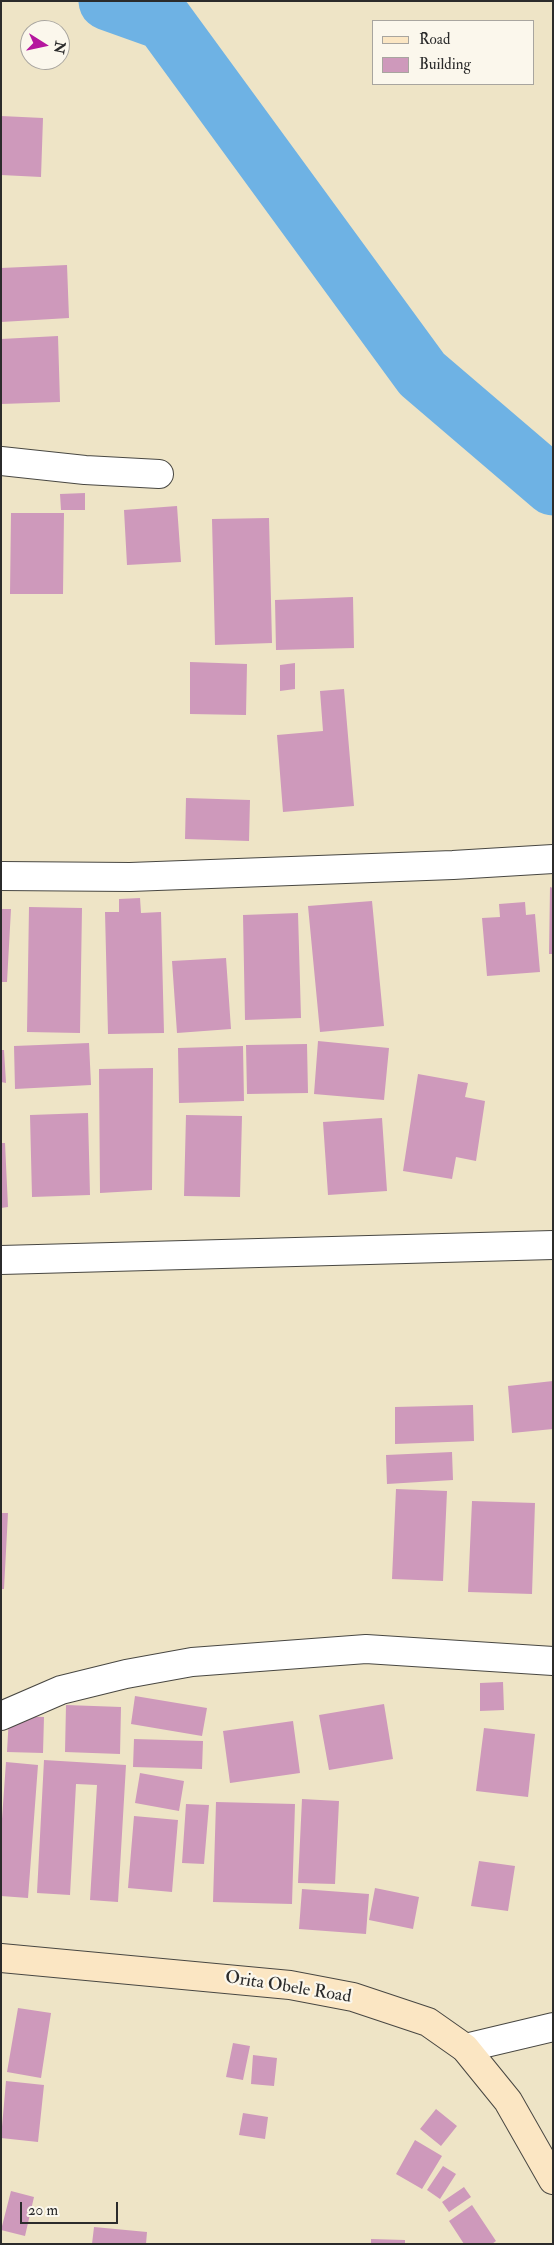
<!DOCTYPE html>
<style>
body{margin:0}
#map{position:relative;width:554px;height:2245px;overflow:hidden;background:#eee4c6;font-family:"IM FELL Double Pica",serif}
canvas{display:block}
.frame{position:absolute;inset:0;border:2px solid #2b2b2b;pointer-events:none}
.legend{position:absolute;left:372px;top:20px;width:162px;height:65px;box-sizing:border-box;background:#fbf7ec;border:1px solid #a8a59f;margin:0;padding:6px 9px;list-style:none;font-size:15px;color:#2b2b2b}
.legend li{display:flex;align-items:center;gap:10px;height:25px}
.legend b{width:25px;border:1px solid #a8a59f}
.north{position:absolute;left:20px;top:20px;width:50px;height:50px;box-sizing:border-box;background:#fbf7ec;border:1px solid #a8a59f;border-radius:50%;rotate:100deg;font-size:14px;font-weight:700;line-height:20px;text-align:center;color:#2b2b2b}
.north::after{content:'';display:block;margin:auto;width:18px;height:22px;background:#b5179e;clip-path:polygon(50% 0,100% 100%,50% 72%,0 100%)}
.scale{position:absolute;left:20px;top:2202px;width:98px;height:22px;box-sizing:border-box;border:2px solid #2b2b2b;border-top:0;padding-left:6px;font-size:15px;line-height:18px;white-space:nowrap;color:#2b2b2b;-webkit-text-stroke:4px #fbf7ec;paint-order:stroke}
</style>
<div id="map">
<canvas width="554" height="2245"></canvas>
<div class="frame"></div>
<ul class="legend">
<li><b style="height:6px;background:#fbe6c3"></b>Road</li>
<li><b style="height:14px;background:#ce99bb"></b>Building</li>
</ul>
<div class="north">N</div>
<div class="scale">20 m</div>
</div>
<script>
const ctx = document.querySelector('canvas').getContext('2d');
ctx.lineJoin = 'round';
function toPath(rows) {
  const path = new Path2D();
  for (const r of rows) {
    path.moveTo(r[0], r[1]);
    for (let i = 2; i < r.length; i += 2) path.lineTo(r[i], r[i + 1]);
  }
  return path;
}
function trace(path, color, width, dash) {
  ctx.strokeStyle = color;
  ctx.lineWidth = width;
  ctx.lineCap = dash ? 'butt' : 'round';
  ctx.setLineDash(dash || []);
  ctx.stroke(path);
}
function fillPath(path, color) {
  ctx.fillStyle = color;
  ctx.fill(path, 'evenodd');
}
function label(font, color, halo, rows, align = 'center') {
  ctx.font = font + ' "IM FELL Double Pica",serif';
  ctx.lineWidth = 4.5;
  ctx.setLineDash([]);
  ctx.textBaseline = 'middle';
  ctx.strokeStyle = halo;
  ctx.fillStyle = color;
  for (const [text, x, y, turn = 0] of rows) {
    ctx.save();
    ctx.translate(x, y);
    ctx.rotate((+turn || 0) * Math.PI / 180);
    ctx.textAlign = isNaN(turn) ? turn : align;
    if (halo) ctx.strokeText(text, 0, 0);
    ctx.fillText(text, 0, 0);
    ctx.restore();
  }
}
trace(toPath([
 [108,1,164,21,422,374,553,486]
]), '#6eb2e4', 59);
fillPath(toPath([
 [1,116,43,118,41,177,1,175],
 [67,265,69,318,1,322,1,268],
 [58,336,60,402,1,404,1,339],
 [85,493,85,510,61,510,60,494],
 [177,506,181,562,127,565,124,510],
 [11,513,64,513,63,594,10,594],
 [269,518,272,643,215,645,212,519],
 [353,597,354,648,276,650,275,600],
 [190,662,247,664,246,715,190,714],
 [295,663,295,689,280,691,280,665],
 [344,689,354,806,283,812,277,735,323,731,320,691],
 [186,798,250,800,249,841,185,839],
 [550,887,553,888,553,954,549,954],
 [140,898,141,913,161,912,164,1033,108,1034,105,912,119,912,119,899],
 [372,901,384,1026,320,1032,308,906],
 [525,902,526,915,535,914,540,972,487,976,482,918,500,917,499,904],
 [29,907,82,908,80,1033,27,1032],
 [1,909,11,909,7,982,1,982],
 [298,913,301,1018,245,1020,243,915],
 [226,958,231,1029,177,1033,172,961],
 [318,1041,389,1048,384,1100,314,1094],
 [89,1043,91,1085,15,1089,14,1046],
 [307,1044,308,1093,247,1094,246,1045],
 [243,1046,244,1101,179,1103,178,1048],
 [1,1050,4,1050,6,1083,1,1082],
 [153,1068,152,1190,100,1193,99,1069],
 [418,1074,468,1083,465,1097,485,1101,476,1161,456,1157,452,1179,403,1171],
 [88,1113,90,1195,32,1197,30,1115],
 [186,1115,242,1116,240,1197,184,1196],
 [382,1118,387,1191,328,1195,323,1122],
 [1,1143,5,1143,8,1207,1,1208],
 [553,1381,553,1429,512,1433,508,1386],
 [473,1405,474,1441,395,1444,395,1407],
 [452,1452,453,1480,387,1484,386,1455],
 [396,1489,447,1491,443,1581,392,1579],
 [472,1501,535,1503,532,1594,468,1592],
 [1,1513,8,1513,4,1589,1,1589],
 [503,1682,504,1710,480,1711,480,1683],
 [135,1696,207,1708,202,1736,131,1724],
 [384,1704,393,1759,329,1770,319,1715],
 [66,1705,121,1707,120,1754,65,1752],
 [9,1716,44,1717,43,1753,7,1752],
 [293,1721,300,1773,230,1783,223,1731],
 [484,1728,535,1734,528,1797,476,1791],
 [134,1739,203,1741,202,1769,133,1767],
 [44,1760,126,1765,118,1902,90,1900,97,1785,76,1784,70,1895,37,1893],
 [6,1762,38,1765,28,1898,1,1896,1,1833],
 [140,1773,184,1781,179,1811,135,1803],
 [302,1799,339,1801,335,1884,298,1883],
 [216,1802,295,1804,292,1904,213,1902],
 [186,1804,209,1805,204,1864,182,1863],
 [134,1816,178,1820,172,1892,128,1888],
 [479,1861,515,1866,508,1911,471,1906],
 [375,1888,419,1897,413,1929,369,1920],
 [302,1889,369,1894,366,1934,299,1929],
 [18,2008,51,2013,41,2078,7,2072],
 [233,2043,250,2046,243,2080,226,2077],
 [253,2055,277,2058,274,2086,251,2084],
 [6,2081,44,2085,38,2142,1,2138],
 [436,2109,457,2126,441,2146,420,2129],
 [243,2113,268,2117,265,2139,239,2135],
 [415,2140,442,2156,422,2189,396,2174],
 [443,2166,456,2174,440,2199,427,2190],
 [464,2187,471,2197,449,2212,442,2202],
 [11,2191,34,2197,25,2236,1,2230],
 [472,2205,496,2241,492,2244,464,2244,449,2221],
 [94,2227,147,2232,146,2244,92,2244],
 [371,2239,405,2240,405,2244,371,2244]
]), '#ce99bb');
const street = toPath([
 [1,461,85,470,159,474],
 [1,876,130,877,453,865,553,859],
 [1,1260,553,1245],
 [1,1716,61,1690,126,1674,192,1662,366,1649,553,1661],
 [465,2048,553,2027]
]);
const secondary = toPath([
 [1,1958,290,1985,353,1997,428,2022,465,2048,508,2101,553,2180]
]);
trace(street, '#484742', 30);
trace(secondary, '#484742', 30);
trace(street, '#fff', 28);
trace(secondary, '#fbe6c3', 28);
label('18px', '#2b2b2b', '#fbf7ec', [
 ["Orita Obele Road",288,1988,9]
]);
</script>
